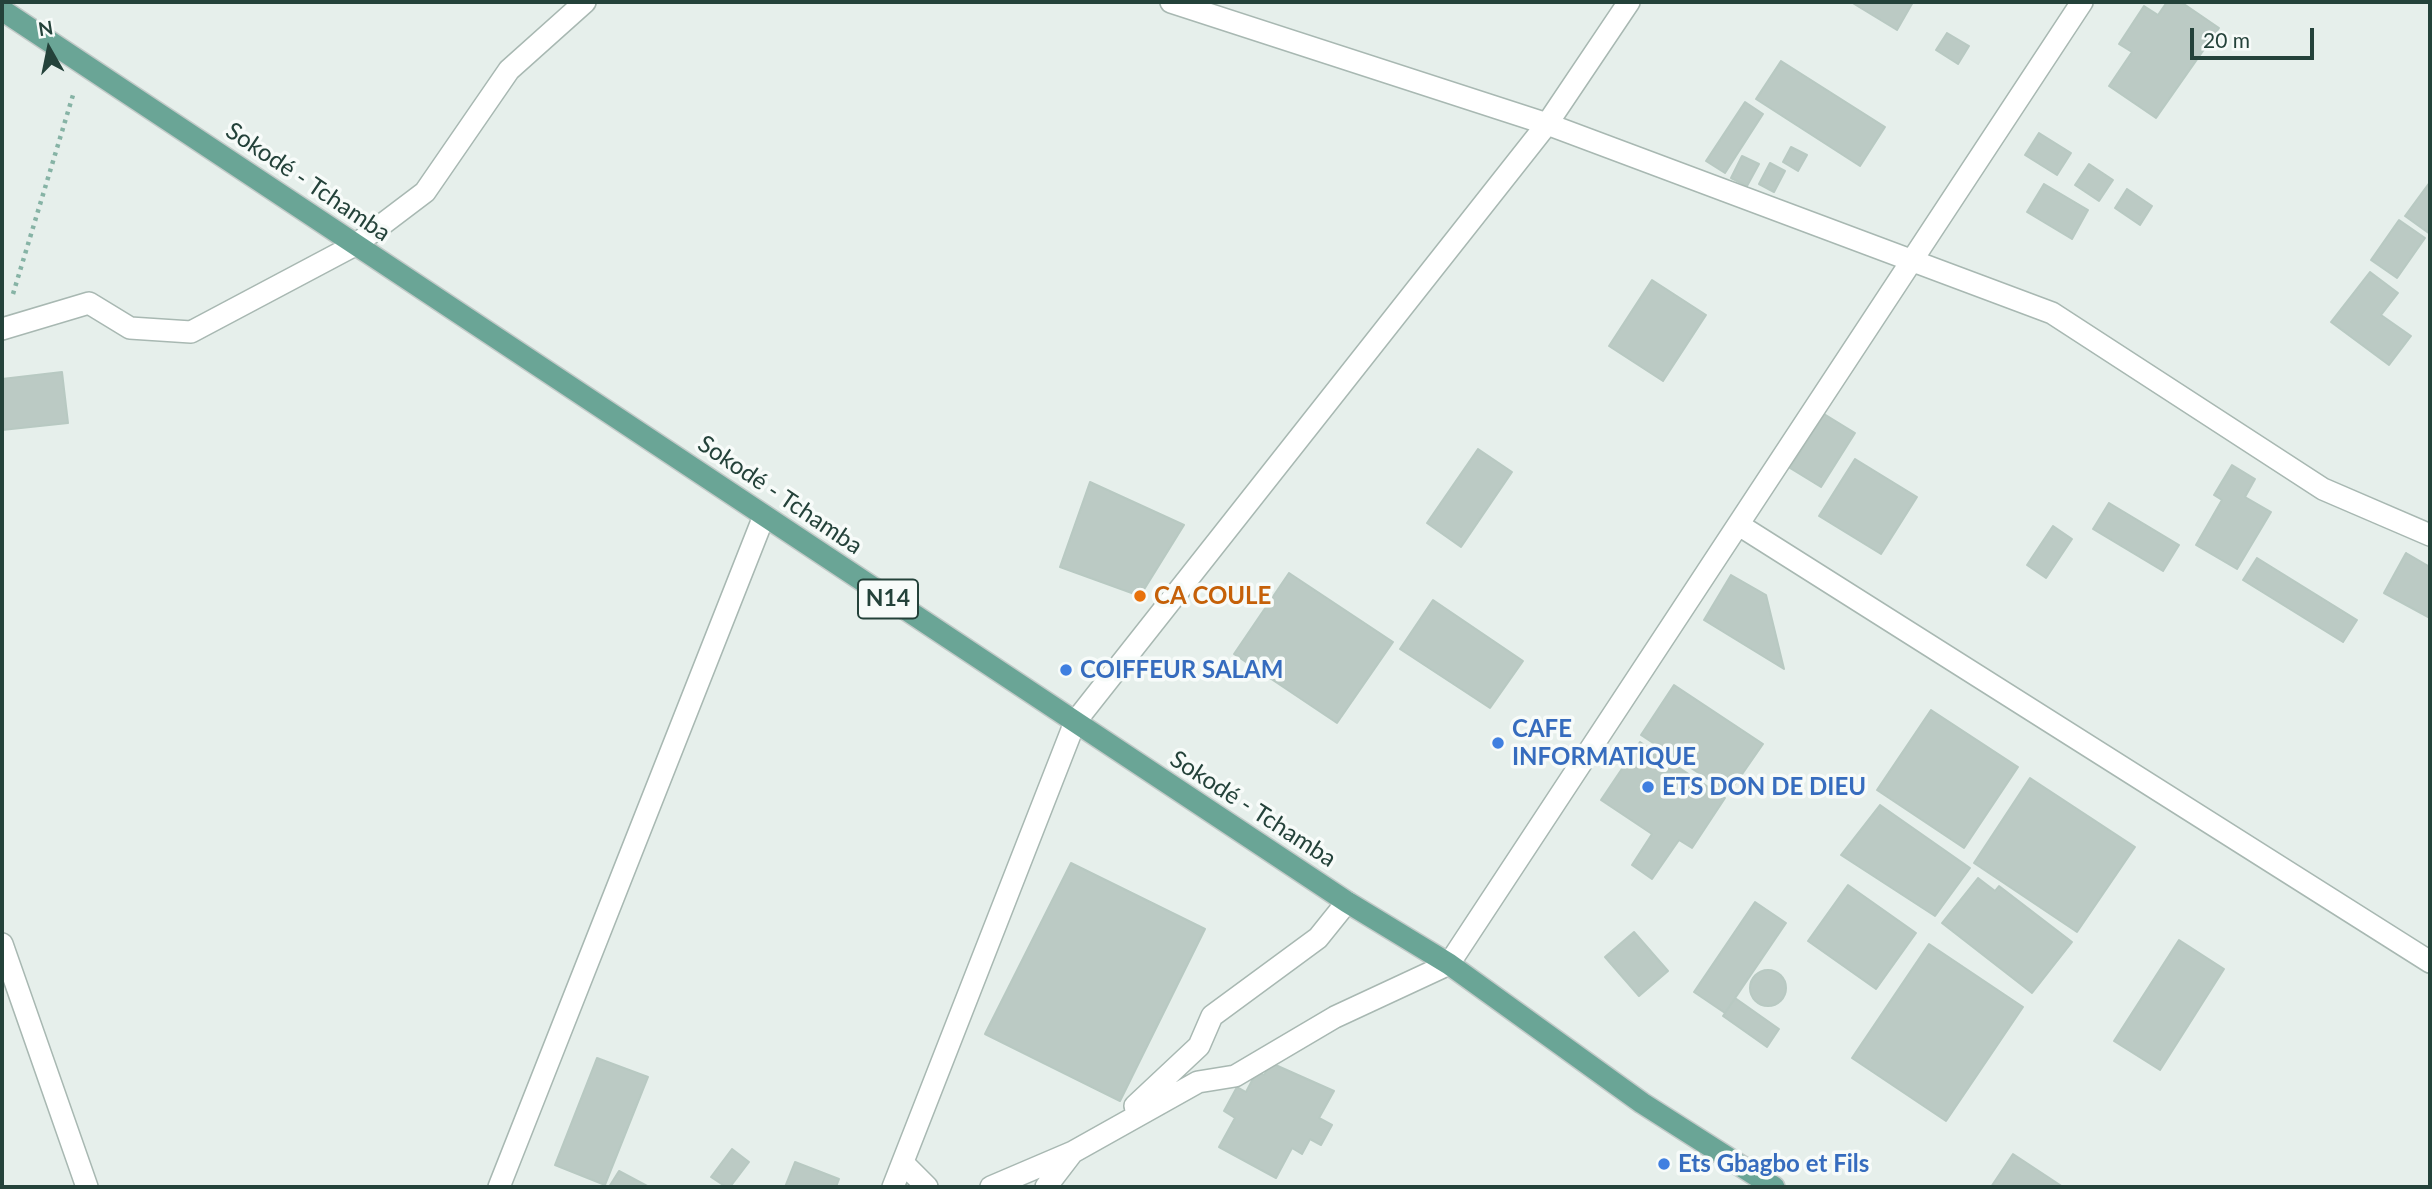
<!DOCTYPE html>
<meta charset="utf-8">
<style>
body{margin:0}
#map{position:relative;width:2432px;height:1189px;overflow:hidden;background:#e6efeb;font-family:Lato,sans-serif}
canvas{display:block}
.frame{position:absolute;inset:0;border:4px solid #24423a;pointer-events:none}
.north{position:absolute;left:14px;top:14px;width:70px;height:70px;-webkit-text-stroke:5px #f7fbf9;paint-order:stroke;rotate:351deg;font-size:19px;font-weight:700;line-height:28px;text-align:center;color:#24423a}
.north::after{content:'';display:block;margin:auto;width:24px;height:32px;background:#24423a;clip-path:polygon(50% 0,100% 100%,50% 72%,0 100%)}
.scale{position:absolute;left:2190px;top:28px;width:124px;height:32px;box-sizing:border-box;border:4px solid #24423a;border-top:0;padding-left:9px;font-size:21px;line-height:24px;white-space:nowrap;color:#24423a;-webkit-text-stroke:5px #f7fbf9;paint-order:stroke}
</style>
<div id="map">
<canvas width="2432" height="1189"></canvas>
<div class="frame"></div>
<div class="north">N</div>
<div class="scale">20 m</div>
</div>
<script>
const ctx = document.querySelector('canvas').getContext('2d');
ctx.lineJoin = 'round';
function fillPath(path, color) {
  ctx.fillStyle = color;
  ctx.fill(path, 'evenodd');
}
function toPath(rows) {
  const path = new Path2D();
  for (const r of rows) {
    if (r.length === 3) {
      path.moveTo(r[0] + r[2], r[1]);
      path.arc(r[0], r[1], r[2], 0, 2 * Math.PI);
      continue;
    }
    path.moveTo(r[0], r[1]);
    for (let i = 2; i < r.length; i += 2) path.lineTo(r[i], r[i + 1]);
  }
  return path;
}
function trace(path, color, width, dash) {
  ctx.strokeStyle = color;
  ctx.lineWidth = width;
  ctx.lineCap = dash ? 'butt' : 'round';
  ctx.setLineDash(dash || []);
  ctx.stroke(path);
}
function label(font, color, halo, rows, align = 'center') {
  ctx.font = font + ' Lato,sans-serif';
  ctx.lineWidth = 7;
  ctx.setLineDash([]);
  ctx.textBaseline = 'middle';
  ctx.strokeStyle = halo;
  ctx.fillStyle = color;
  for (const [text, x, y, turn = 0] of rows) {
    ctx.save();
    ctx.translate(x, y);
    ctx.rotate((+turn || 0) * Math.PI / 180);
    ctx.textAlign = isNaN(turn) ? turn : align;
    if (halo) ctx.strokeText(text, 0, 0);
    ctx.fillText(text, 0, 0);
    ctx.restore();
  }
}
const building = toPath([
 [1851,2,1913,2,1897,30,1851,2],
 [2167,2,2181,2,2219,28,2156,118,2109,86,2132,52,2119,44,2144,6,2158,15,2167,2],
 [1947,33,1969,46,1958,64,1936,50,1947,33],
 [1781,61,1885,127,1860,166,1756,99,1781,61],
 [1745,102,1763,114,1725,173,1706,161,1745,102],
 [2039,133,2071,153,2057,175,2025,155,2039,133],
 [1791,147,1807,155,1798,171,1783,162,1791,147],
 [1742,156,1759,164,1747,186,1731,178,1742,156],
 [1770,163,1785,171,1774,192,1759,184,1770,163],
 [2089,164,2113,180,2099,201,2075,185,2089,164],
 [2430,182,2430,234,2405,216,2430,182],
 [2044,184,2088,210,2072,239,2027,212,2044,184],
 [2127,189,2152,206,2140,225,2115,208,2127,189],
 [2399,220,2425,238,2397,278,2371,260,2399,220],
 [2370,272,2398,293,2381,315,2411,336,2389,365,2331,322,2370,272],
 [1652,280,1706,315,1663,381,1609,346,1652,280],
 [62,372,68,423,2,430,2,379,62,372],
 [1824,414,1855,433,1821,487,1790,468,1824,414],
 [1478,449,1512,472,1461,547,1427,523,1478,449],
 [1855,459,1917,497,1881,554,1819,516,1855,459],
 [2232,465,2255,479,2245,497,2271,512,2237,569,2196,545,2222,500,2214,495,2232,465],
 [1090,482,1184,525,1140,596,1060,567,1090,482],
 [2109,503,2179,545,2163,571,2093,529,2109,503],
 [2053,526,2072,539,2046,578,2027,565,2053,526],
 [2406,553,2430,567,2430,618,2384,593,2406,553],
 [2257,558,2357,620,2343,642,2243,580,2257,558],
 [1289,573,1393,642,1337,723,1234,654,1289,573],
 [1731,575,1766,595,1784,669,1704,620,1731,575],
 [1433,600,1523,661,1490,708,1400,649,1433,600],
 [1674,685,1763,744,1729,793,1641,735,1674,685],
 [1931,710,2018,767,1964,848,1877,790,1931,710],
 [1640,742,1725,798,1692,848,1679,840,1652,879,1632,865,1652,834,1601,800,1640,742],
 [2030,778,2135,847,2077,932,1974,863,2030,778],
 [1880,805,1970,868,1935,916,1841,855,1880,805],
 [1071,863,1205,929,1120,1101,985,1034,1071,863],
 [1978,878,1995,891,1999,886,2072,942,2032,993,1942,923,1978,878],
 [1848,885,1916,933,1876,989,1808,941,1848,885],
 [1755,902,1786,923,1725,1013,1694,992,1755,902],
 [1634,932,1668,971,1639,996,1605,957,1634,932],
 [2179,940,2224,969,2160,1070,2114,1041,2179,940],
 [1929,944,2023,1007,1946,1121,1852,1058,1929,944],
 [1768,988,18],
 [1735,998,1779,1029,1767,1047,1723,1016,1735,998],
 [597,1058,648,1077,605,1185,555,1165,597,1058],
 [1271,1063,1334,1091,1319,1118,1332,1125,1321,1145,1310,1139,1302,1154,1292,1148,1276,1178,1219,1147,1235,1118,1224,1111,1237,1087,1246,1092,1257,1071,1264,1075,1271,1063],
 [732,1149,749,1162,730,1187,726,1187,711,1177,732,1149],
 [2013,1154,2063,1187,1991,1187,2013,1154],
 [795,1162,839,1179,836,1187,785,1187,795,1162],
 [619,1171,649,1187,609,1187,619,1171]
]);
fillPath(building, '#bbcac4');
trace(building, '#b8c9c2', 2);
const minor = toPath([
 [1171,2,1547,124,2052,313,2323,489,2430,535],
 [2,329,89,303,130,328,191,332,355,245,425,192,509,70,585,2],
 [1739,525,2430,962],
 [2,944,87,1187],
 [1135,1106,1199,1046,1212,1016,1318,938,1347,902],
 [903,1163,927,1187],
 [499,1187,764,516],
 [893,1187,1075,722,1547,124,1629,2],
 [991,1187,1073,1152,1198,1082,1235,1076,1335,1017,1449,964,2082,2],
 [1046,1187,1072,1153]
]);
const major = toPath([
 [2,10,1347,902,1449,964,1642,1103,1774,1187]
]);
trace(minor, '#a8b8b2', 24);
trace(major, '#c2cac8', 24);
trace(toPath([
 [13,294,73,95]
]), '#86b3a5', 4.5, [3.5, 5]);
trace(minor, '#fff', 21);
trace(major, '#6aa596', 21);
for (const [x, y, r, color] of [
 [1140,596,7,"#e8710a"],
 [1066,670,7,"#3f7fe0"],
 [1498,743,7,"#3f7fe0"],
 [1648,787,7,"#3f7fe0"],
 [1664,1164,7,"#3f7fe0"]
]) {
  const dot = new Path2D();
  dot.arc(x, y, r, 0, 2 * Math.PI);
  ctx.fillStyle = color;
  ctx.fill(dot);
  trace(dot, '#f7fbf9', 2.5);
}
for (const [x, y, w] of [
 [888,599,60]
]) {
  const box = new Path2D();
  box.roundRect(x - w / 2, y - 19.5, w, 39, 5);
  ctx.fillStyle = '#f7fbf9';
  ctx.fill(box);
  trace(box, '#24423a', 2);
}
label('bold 23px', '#24423a', null, [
 ["N14",888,599]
]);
label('24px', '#24423a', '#f7fbf9', [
 ["Sokodé - Tchamba",308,182,34],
 ["Sokodé - Tchamba",780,495,34],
 ["Sokodé - Tchamba",1253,809,33]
]);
label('bold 24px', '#c56008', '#f7fbf9', [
 ["CA COULE",1154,596]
], 'left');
label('bold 24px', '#366cbe', '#f7fbf9', [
 ["COIFFEUR SALAM",1080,670],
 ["CAFE",1512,729],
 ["INFORMATIQUE",1512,757],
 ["ETS DON DE DIEU",1662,787],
 ["Ets Gbagbo et Fils",1678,1164]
], 'left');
</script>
